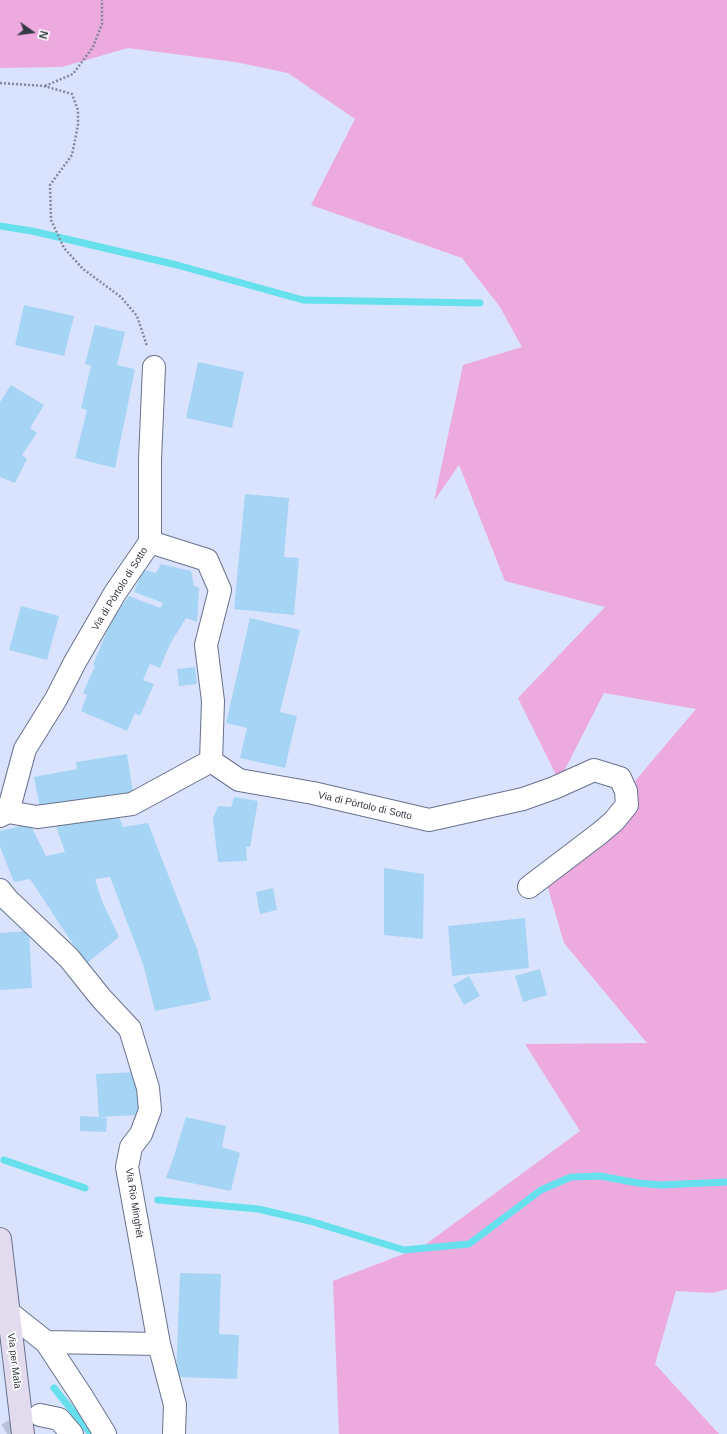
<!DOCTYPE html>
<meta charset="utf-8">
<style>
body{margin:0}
#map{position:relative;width:727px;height:1434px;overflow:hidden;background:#dae3fd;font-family:Helvetica,sans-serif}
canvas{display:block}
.north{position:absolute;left:12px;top:12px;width:40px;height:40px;-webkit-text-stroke:3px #fff;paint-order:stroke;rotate:104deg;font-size:11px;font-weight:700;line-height:16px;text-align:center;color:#343844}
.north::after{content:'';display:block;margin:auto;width:14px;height:18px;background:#343844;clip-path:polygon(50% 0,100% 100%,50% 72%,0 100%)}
</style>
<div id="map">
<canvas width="727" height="1434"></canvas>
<div class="north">N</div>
</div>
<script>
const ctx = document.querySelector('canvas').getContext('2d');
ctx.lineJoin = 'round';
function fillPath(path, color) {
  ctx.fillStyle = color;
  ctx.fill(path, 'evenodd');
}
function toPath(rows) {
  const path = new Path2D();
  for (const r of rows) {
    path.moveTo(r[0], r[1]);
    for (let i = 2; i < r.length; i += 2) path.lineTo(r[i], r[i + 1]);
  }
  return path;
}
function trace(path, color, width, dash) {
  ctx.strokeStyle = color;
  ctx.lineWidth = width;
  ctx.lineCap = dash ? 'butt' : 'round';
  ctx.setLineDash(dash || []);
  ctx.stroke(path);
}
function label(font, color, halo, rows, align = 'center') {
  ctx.font = font + ' Helvetica,sans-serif';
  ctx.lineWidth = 3.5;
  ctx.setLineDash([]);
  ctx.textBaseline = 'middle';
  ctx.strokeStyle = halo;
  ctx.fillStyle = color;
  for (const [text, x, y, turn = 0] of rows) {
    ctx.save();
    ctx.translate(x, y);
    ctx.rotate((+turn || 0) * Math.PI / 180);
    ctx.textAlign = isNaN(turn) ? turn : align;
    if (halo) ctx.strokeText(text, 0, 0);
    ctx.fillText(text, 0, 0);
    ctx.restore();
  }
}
fillPath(toPath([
 [0,0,727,0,727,1289,713,1293,676,1291,655,1364,719,1434,339,1434,333,1281,422,1247,580,1131,525,1044,647,1043,564,943,547,885,696,709,604,693,559,781,518,698,605,607,505,581,459,465,434,501,463,365,522,347,500,307,462,258,311,205,355,119,288,73,235,62,128,48,62,67,0,68]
]), '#edaadf');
trace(toPath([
 [0,226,32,231,177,265,303,300,480,303],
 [4,1160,85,1188],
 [158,1200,258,1209,310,1221,404,1250,469,1244,541,1190,571,1177,600,1176,638,1183,661,1185,727,1182],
 [54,1388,91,1434]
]), '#67e0ee', 7);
fillPath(toPath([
 [24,305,74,316,64,356,15,345],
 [95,325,125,332,117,365,135,369,115,468,75,458,87,410,81,408,91,366,85,364],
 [198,362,244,372,232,428,186,418],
 [11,385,44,405,30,428,37,433,22,455,27,459,15,483,0,477,0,402],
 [245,494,289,498,284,557,299,558,294,615,234,609],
 [161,564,191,571,194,586,199,588,197,622,186,618,170,644,160,668,150,664,143,680,154,684,140,716,135,713,127,731,81,711,87,695,83,693,95,666,93,665,112,619,129,596,160,608,163,603,134,592,143,570,156,573],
 [21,606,59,616,47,660,9,650],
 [250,618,300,630,280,712,297,716,285,768,240,758,247,728,226,723],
 [195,667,197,684,179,686,177,669],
 [127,754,133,793,40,808,34,777,77,769,76,762],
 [234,797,258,801,250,847,246,847,247,861,218,862,213,819,218,806,231,807],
 [118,815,123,827,148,823,197,949,211,1000,155,1011,143,964,110,877,95,879,102,901,119,937,86,964,30,879,14,882,0,847,0,831,30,824,46,856,65,852,56,826],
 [384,868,424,874,423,939,384,935],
 [273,888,277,910,260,914,256,892],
 [525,918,529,968,452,976,448,926],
 [29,931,32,988,0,990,0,933],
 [540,969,547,995,523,1002,515,976],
 [469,976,480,996,464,1005,453,985],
 [136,1072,139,1115,99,1117,107,1118,106,1132,80,1131,80,1116,99,1117,96,1074],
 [186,1117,226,1126,222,1147,240,1153,231,1191,166,1178,174,1156],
 [180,1273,221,1274,219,1334,239,1335,237,1379,176,1377]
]), '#a6d4f4');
trace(toPath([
 [7,1434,37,1417]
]), '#b9c1d8', 22, [22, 11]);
const street = toPath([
 [150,542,150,460,154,367],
 [8,812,37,817,132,804,211,761,239,780,313,793,429,820,523,799,554,788,594,770,620,778,626,791,627,805,614,821,600,833,529,887],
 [0,816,8,812,25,749,56,699,75,662,115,593,150,542,207,560,220,590,206,645,213,701,211,761],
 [0,890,8,900,69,958,101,998,130,1029,148,1088,150,1110,141,1134,131,1147,127,1167,159,1344,175,1405,174,1434],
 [8,1312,46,1342,159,1344],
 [46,1342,81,1395,105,1434],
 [40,1415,59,1419,72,1434]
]);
const secondary = toPath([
 [0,1239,23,1434]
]);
trace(street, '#68728e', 24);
trace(secondary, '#68728e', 24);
trace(toPath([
 [0,83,44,86,72,94,78,110,78,125,72,155,50,185,51,220,64,248,83,269,121,297,137,316,147,346],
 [45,86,73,74,93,47,102,24,102,0]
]), '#82899b', 2.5, [2, 2]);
trace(street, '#fff', 22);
trace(secondary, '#e2dbee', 22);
label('10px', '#343844', '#fff', [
 ["Via di Pòrtolo di Sotto",120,589,-58],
 ["Via di Pòrtolo di Sotto",365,806,13],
 ["Via Rio Minghét",134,1203,81],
 ["Via per Mala",14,1361,83]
]);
</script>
